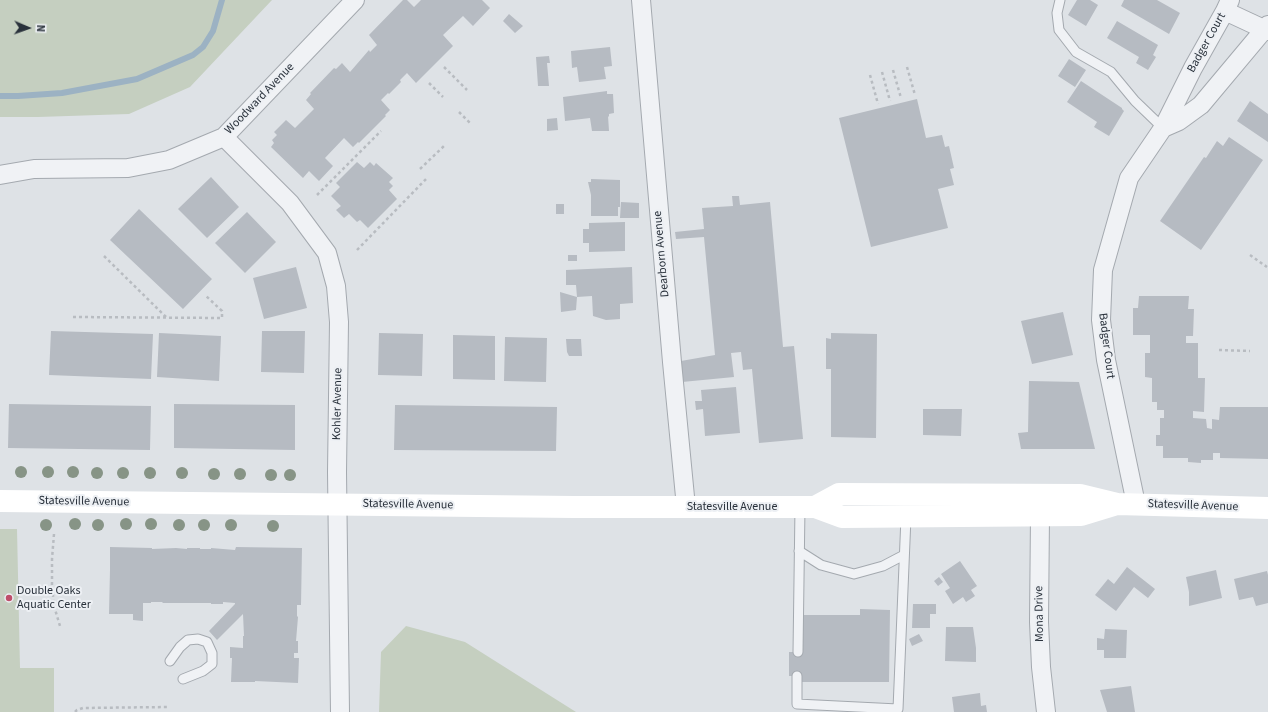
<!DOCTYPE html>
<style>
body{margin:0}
#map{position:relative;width:1268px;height:712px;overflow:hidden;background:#dee2e6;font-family:"Source Sans 3",sans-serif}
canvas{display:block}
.north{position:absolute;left:8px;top:8px;width:40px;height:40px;-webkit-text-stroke:3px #edf0f4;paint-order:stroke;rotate:92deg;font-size:11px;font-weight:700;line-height:16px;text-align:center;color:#29313b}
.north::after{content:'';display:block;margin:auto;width:14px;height:18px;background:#29313b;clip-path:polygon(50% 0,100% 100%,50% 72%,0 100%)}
</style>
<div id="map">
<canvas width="1268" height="712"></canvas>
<div class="north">N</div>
</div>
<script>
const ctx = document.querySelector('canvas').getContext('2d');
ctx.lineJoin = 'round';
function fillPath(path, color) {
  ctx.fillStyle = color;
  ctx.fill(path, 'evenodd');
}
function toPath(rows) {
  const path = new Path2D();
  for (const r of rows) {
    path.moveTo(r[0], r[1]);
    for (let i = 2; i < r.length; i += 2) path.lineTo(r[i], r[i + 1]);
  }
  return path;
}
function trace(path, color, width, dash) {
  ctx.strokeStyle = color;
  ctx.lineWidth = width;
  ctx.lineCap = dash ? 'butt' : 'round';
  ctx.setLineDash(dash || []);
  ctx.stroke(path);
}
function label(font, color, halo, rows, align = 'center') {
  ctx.font = font + ' "Source Sans 3",sans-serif';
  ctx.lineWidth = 4;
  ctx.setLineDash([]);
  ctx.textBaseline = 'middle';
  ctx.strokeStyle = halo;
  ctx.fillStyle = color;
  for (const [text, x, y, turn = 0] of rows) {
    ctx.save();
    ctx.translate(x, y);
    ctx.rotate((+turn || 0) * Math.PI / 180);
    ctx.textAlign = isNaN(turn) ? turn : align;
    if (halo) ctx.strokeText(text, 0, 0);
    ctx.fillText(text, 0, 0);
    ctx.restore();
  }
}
fillPath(toPath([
 [0,0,272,0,190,87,129,114,38,117,0,117],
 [0,529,17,529,20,668,54,668,54,712,0,712],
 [406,626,465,642,576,712,379,712,381,652]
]), '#c5cfc0');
trace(toPath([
 [0,96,18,96,62,93,137,79,193,55,203,47,213,31,222,0]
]), '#9cb2c3', 6);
fillPath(toPath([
 [403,0,407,0,414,7,421,0,482,0,490,8,473,26,463,16,443,35,453,46,416,83,407,73,400,80,401,82,389,94,388,93,381,100,390,110,385,115,386,116,359,143,358,142,353,147,344,138,325,158,333,166,319,181,309,171,303,178,271,147,274,143,272,140,277,135,274,132,286,120,295,128,314,109,306,100,311,94,310,93,334,68,336,69,342,63,350,72,369,50,370,52,377,45,369,35],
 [1077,0,1090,0,1098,5,1086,26,1068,15],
 [1124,0,1157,0,1180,13,1169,34,1121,6],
 [509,14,523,26,515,33,503,21],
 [1117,21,1158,45,1153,55,1156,57,1148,70,1136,63,1139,57,1107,38],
 [610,47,612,66,604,67,606,79,579,82,577,67,572,68,571,51],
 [549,56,550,63,547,63,549,86,538,86,536,57],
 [1069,59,1086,70,1075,87,1058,76],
 [1081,81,1122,108,1122,109,1124,111,1109,136,1094,127,1097,122,1067,102],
 [607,91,607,94,613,94,614,113,609,114,609,117,608,116,609,131,592,131,590,118,565,121,563,97],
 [917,99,926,138,942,135,945,147,949,146,954,168,950,169,954,185,938,189,948,228,871,247,839,118],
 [1250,101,1268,114,1268,142,1237,121],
 [557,118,558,130,547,131,547,119],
 [1229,137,1263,160,1201,250,1160,221,1204,157,1206,158,1217,141,1223,146],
 [357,162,364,168,370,162,374,166,376,163,393,178,389,182,393,186,389,190,397,199,368,228,360,220,357,222,349,214,344,218,336,210,341,206,331,196,340,187,336,183],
 [211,177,239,207,207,238,178,209],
 [591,179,620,180,620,207,618,207,618,216,591,216,591,195,588,182,591,182],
 [732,196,739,196,740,205,770,202,783,347,794,346,803,439,759,443,752,369,743,370,741,352,731,353,734,377,682,382,681,361,715,355,704,237,676,239,675,232,704,229,702,208,733,206],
 [621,202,639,203,639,218,620,218],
 [556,204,564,204,564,214,556,214],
 [139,209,212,279,183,309,110,240],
 [247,212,276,242,245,273,215,243],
 [625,222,625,251,589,252,589,243,583,243,583,229,589,229,589,223],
 [568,255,577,255,577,261,568,261],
 [296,267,307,308,264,319,253,278],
 [632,267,633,303,620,304,620,319,606,320,593,316,592,296,577,297,576,285,566,285,566,270],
 [560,292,577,297,576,310,561,312],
 [1139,296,1189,296,1188,309,1194,309,1193,336,1186,336,1186,343,1198,343,1198,378,1205,378,1204,412,1193,411,1193,418,1206,419,1207,428,1212,429,1212,419,1219,420,1220,407,1268,407,1268,459,1220,458,1220,453,1213,453,1213,460,1201,460,1201,463,1188,462,1188,458,1163,458,1163,446,1156,446,1156,435,1160,435,1160,418,1164,418,1164,410,1157,410,1157,402,1152,402,1152,378,1145,377,1145,353,1150,353,1150,335,1133,335,1133,308,1138,308],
 [1063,312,1073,355,1032,364,1021,321],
 [51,331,153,334,151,379,49,375],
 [262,331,305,331,304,373,261,372],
 [159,333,221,336,219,381,157,377],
 [379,333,423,334,422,376,378,375],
 [831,333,877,334,876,438,831,437,831,369,826,369,826,338,831,339],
 [453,335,495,336,495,380,453,379],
 [505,337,547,338,546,382,504,381],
 [566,339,581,339,582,356,569,356,567,352],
 [1029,381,1079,382,1095,449,1021,449,1018,433,1028,432],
 [736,387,740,433,705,436,703,409,696,410,695,401,702,401,701,390],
 [9,404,151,406,150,450,8,448],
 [174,404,295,405,295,450,174,448],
 [395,405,557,407,556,451,394,450],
 [923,409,962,409,961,436,923,435],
 [110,547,152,548,152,549,176,548,187,549,187,548,200,548,200,549,211,549,211,548,235,550,236,547,302,548,301,605,297,605,297,616,298,617,296,641,298,641,298,653,294,653,294,658,299,658,298,683,255,681,255,682,231,682,232,658,230,658,230,647,243,648,243,636,244,636,243,614,217,640,209,631,235,604,235,603,223,602,223,604,211,604,211,603,163,603,162,602,151,602,151,603,143,603,143,621,133,620,133,614,109,614,110,570],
 [960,561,977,586,971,590,975,596,966,602,963,597,953,604,945,591,950,588,941,574],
 [1127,567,1155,589,1148,598,1134,587,1116,611,1095,595,1108,579,1114,584],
 [1216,570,1222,598,1189,606,1189,592,1186,577],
 [1267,571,1268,575,1268,603,1256,606,1253,597,1239,600,1234,579],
 [939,577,943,582,938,586,934,581],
 [913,604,936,604,936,614,930,614,930,628,912,628],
 [860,609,890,610,889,682,800,682,800,676,789,676,789,652,800,652,801,615,860,615],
 [946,627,973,627,976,648,976,662,945,661],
 [1105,629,1127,630,1126,658,1104,658,1104,650,1097,650,1097,638,1104,639],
 [919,634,923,641,912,646,909,639],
 [1131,686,1135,712,1107,712,1100,690],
 [980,693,981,706,986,705,987,712,954,712,952,697]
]), '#b6bbc2');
const lane = toPath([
 [1060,0,1057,13,1059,30,1076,52,1111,72,1135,101,1163,128],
 [799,551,821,565,854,574,883,566,904,555],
 [798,652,800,507],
 [170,661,180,647,188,640,198,639,207,642,212,653,212,664,203,671,183,679],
 [797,676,797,704,898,709,906,517]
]);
const street = toPath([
 [641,0,672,362,686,507],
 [1225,11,1268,31],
 [1163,128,1179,121,1201,105,1268,25],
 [224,137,290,203,327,253,336,286,339,322,337,472,340,712],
 [0,175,34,169,128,168,169,160,224,137,355,0],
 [1136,504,1106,360,1101,320,1103,270,1129,178,1163,128,1193,68,1225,11,1230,0],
 [1040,516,1039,622,1041,667,1046,712]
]);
trace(lane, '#a4a9af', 11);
trace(street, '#a4a9af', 20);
trace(toPath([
 [444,67,467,90],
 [907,67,915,95],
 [893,70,901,98],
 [882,72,890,101],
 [870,75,878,104],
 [429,83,443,97],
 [459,112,471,124],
 [420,169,444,146],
 [317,195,381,131],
 [357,250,428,177],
 [1250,255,1267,267],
 [104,256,166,317],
 [73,317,222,318,222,311,205,295],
 [1219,350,1250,351],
 [54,534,52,559,52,585,54,606,60,626],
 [75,712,77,710,83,708,169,707]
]), '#b8bcc1', 2.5, [3, 3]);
trace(lane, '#f0f2f5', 9);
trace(street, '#f0f2f5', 18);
trace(toPath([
 [0,501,574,507,815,507,842,517,1081,515,1117,504],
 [815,507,839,494,1080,495,1117,504,1268,508]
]), '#fff', 22);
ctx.fillStyle = '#879486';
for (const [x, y] of [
 [21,472],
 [48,472],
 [73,472],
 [97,473],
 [123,473],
 [150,473],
 [182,473],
 [214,474],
 [240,474],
 [271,475],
 [290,475],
 [75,524],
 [126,524],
 [151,524],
 [46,525],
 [98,525],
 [179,525],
 [204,525],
 [231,525],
 [273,526]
]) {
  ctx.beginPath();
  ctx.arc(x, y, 6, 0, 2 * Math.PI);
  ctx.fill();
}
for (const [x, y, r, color] of [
 [9,598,4,"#bf4e6a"]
]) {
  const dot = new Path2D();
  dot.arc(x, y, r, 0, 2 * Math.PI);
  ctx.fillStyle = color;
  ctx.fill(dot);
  trace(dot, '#edf0f4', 1.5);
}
label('12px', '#29313b', '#edf0f4', [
 ["Badger Court",1207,43,-61],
 ["Woodward Avenue",260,99,-46],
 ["Dearborn Avenue",662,254,-95],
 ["Badger Court",1106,346,83],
 ["Kohler Avenue",338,404,-89],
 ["Statesville Avenue",84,502,1],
 ["Statesville Avenue",408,505,1],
 ["Statesville Avenue",1193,506,2],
 ["Statesville Avenue",732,507],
 ["Mona Drive",1040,614,-91]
]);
label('12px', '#29313b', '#edf0f4', [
 ["Double Oaks",17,591],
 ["Aquatic Center",17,605]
], 'left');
</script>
